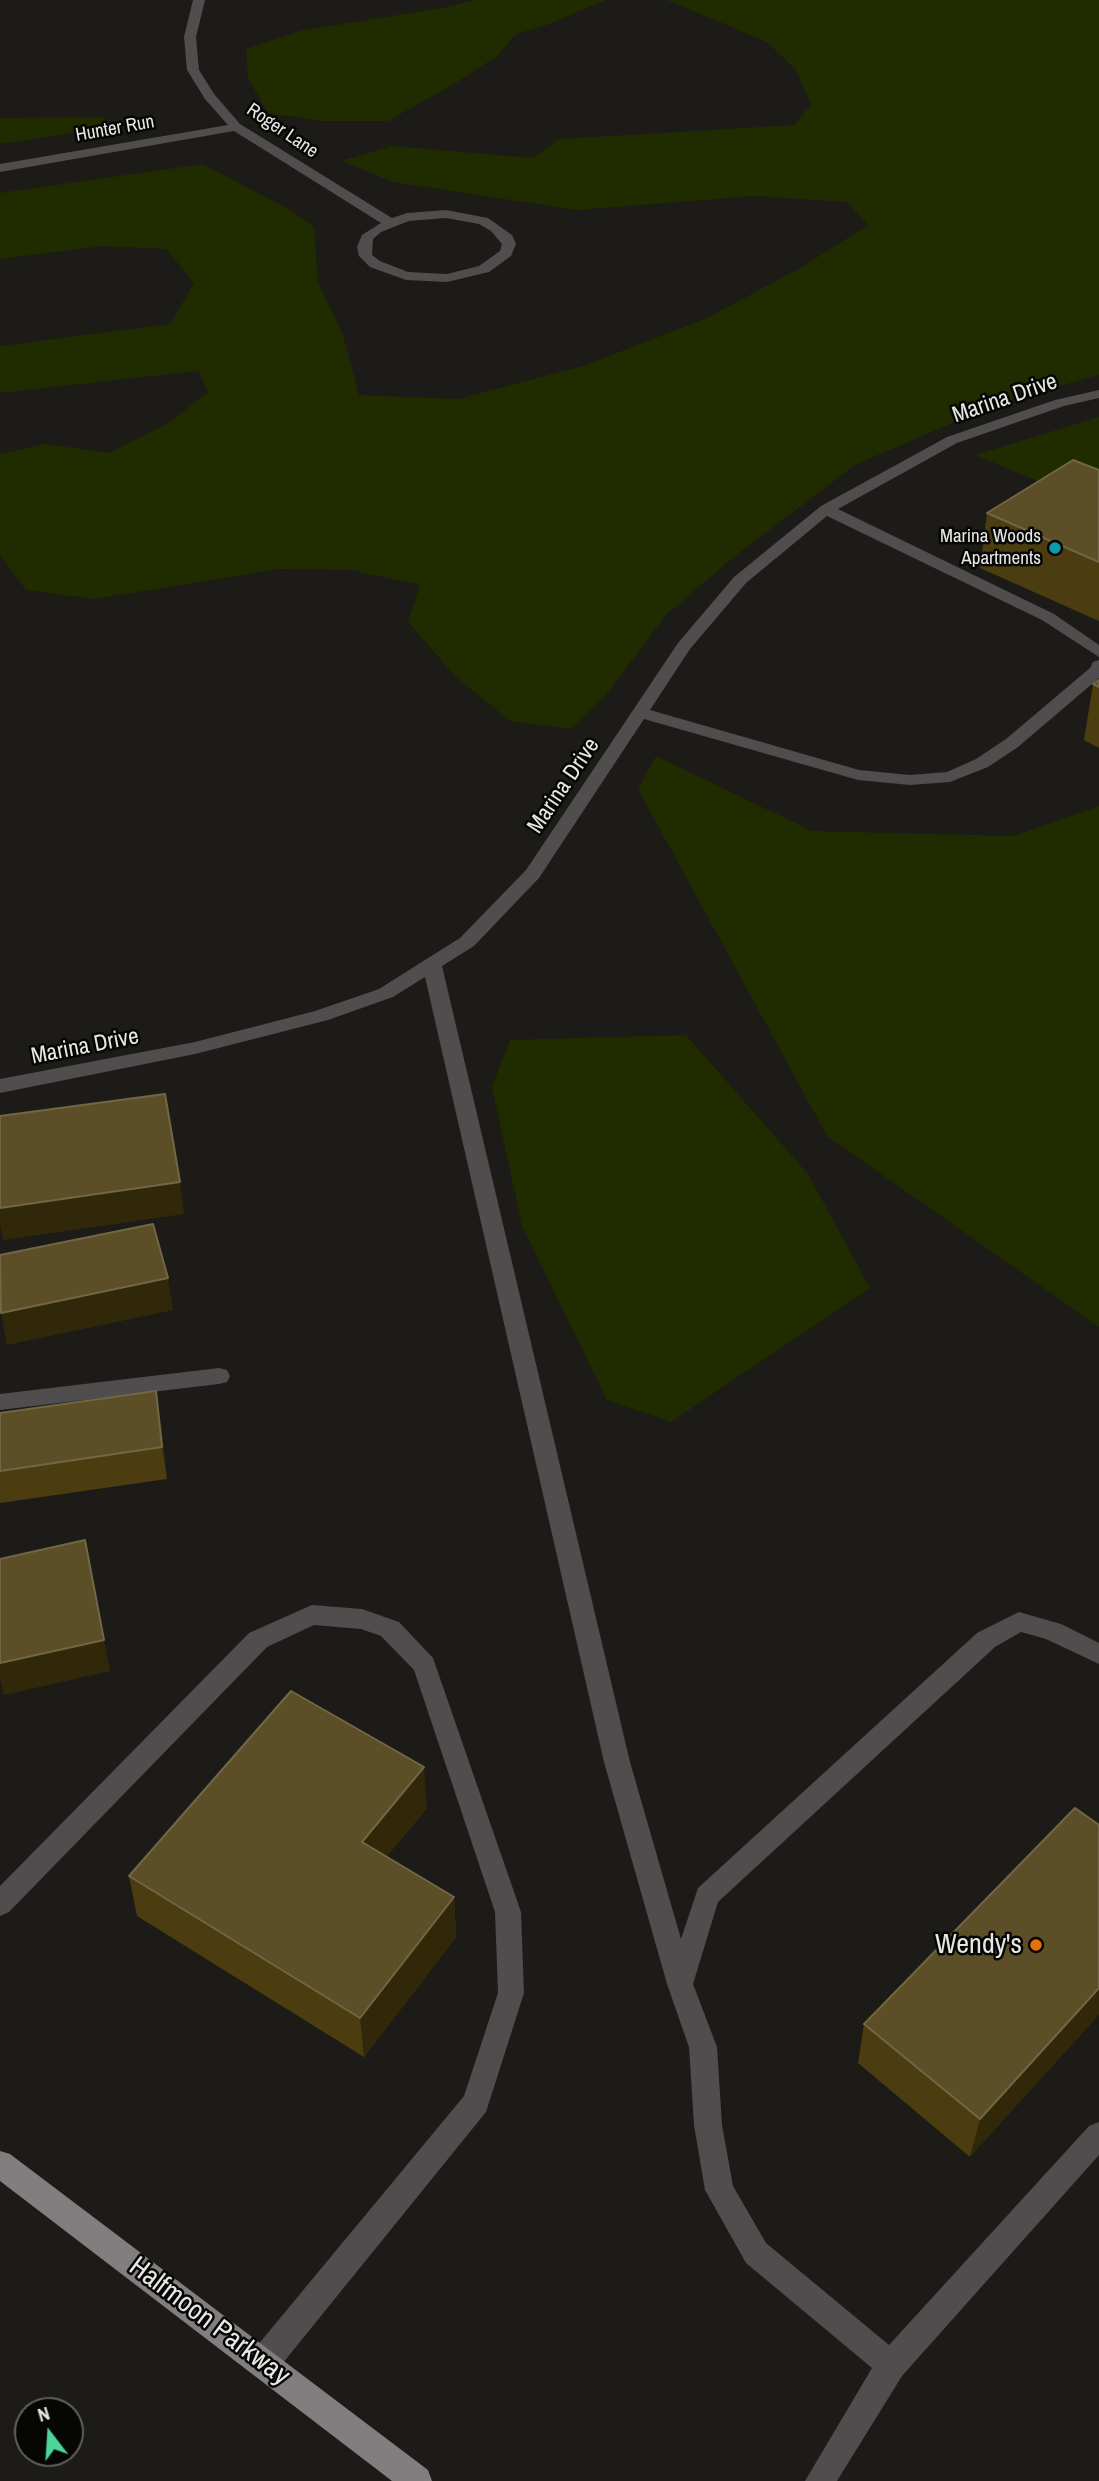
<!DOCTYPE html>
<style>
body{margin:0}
#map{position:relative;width:1099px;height:2481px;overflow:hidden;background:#1c1b18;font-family:"Archivo Narrow",sans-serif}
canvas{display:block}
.north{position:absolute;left:14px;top:2397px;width:70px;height:70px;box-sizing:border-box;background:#060605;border:2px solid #60605f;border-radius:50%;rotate:343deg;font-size:19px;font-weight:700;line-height:28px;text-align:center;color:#e7e7e5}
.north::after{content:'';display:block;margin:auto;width:24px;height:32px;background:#4ed399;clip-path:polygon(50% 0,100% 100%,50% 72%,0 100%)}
</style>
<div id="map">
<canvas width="1099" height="2481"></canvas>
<div class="north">N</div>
</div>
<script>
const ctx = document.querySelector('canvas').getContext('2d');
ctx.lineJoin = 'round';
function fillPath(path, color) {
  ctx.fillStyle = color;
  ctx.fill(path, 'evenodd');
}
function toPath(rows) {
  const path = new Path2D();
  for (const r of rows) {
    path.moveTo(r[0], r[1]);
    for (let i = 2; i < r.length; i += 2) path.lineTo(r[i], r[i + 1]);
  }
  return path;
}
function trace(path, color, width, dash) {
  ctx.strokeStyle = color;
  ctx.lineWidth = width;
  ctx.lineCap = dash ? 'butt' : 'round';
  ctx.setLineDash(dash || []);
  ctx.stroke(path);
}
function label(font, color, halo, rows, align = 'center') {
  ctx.font = font + ' "Archivo Narrow",sans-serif';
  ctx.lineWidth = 5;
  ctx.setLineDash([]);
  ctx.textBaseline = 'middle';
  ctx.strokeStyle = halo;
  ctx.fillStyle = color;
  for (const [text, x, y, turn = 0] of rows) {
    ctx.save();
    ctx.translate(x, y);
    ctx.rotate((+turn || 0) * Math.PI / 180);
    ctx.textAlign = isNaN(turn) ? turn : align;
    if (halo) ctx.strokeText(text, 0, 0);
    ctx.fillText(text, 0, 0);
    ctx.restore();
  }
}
fillPath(toPath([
 [474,0,606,0,544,26,516,34,497,56,454,84,388,121,320,121,268,113,248,78,246,49,300,31,447,7],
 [667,0,1099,0,1099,375,996,404,855,465,735,556,666,615,606,695,572,729,510,721,455,676,408,622,420,585,351,570,279,569,94,599,26,590,0,555,0,454,45,444,109,453,168,423,208,392,198,371,0,393,0,346,170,324,194,283,166,249,104,246,0,259,0,193,203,164,292,211,314,227,318,282,343,335,359,395,458,399,583,366,707,318,802,267,868,225,847,202,756,196,576,210,393,182,341,161,392,146,533,158,559,139,794,125,811,105,796,70,767,42],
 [104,117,110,127,0,144,0,118],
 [1099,417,1099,507,975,455],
 [656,756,812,831,1014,836,1099,806,1099,1327,827,1136,638,789],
 [686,1035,808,1174,870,1288,671,1422,607,1400,522,1226,492,1087,510,1040]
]), '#202b00');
fillPath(toPath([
 [193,0,205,0,196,37,199,70,214,94,240,124,392,218,407,213,446,210,488,218,512,235,516,244,511,256,489,272,447,282,406,280,370,267,359,256,357,247,362,235,381,223,234,131,0,172,0,164,228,125,205,99,187,70,184,37,193,0],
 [446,218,479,224,491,231,502,244,500,251,479,266,447,274,408,272,380,261,372,255,373,239,381,232,409,221,446,218],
 [1099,390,1099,398,1064,406,957,443,838,509,1054,614,1099,645,1099,657,1042,620,827,516,746,583,690,649,650,710,859,770,910,775,947,772,976,759,1006,739,1090,668,1093,662,1099,660,1099,678,1018,747,988,767,950,782,910,785,858,780,644,719,539,878,474,946,442,966,630,1762,681,1939,698,1888,977,1633,1019,1612,1061,1624,1099,1643,1099,1664,1046,1639,1021,1632,995,1647,718,1902,693,1984,717,2047,722,2125,733,2186,766,2243,889,2345,1089,2126,1099,2122,1099,2155,902,2376,837,2481,805,2481,872,2368,746,2263,705,2190,694,2125,689,2047,667,1984,604,1762,425,977,393,997,328,1020,195,1054,0,1093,0,1079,195,1042,315,1011,379,989,460,938,526,870,678,643,734,577,821,506,947,437,1055,400,1099,390],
 [219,1368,227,1370,230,1376,227,1382,219,1384,0,1410,0,1394,219,1368],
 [312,1605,362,1609,399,1622,433,1658,521,1912,524,1993,486,2112,274,2374,263,2378,252,2374,248,2363,252,2352,464,2096,498,1993,495,1912,414,1670,381,1636,361,1629,314,1625,267,1647,9,1912,0,1916,0,1886,249,1633,312,1605]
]), '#4f4d4d');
fillPath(toPath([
 [0,2151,10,2154,428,2470,432,2481,392,2481,0,2181,0,2151]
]), '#827e7f');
fillPath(toPath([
 [1099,470,1099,621,980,568,987,513],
 [1099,680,1099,748,1084,740,1093,684],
 [0,1413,161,1423,167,1479,0,1503],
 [427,1808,386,1857,454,1897,456,1937,364,2057,137,1916,129,1876],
 [1075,1808,970,2157,858,2063,864,2024]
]), '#4b3d10');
fillPath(toPath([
 [180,1182,184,1214,3,1240,0,1224,0,1208],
 [168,1278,173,1310,7,1345,1,1313],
 [156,1391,161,1423,167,1479,162,1447],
 [85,1540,110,1671,4,1695,0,1678,0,1663],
 [424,1767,427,1808,365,1883,362,1842],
 [454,1897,456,1937,364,2057,360,2018],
 [1099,1988,1099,2015,970,2157,980,2119]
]), '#31280a');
const building = toPath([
 [1073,460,1099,470,1099,562,987,513,1073,460],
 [1099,680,1099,687,1093,684,1099,680],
 [165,1094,180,1182,0,1208,0,1116,165,1094],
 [153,1224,168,1278,1,1313,0,1255,153,1224],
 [156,1391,162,1447,0,1471,0,1413,156,1391],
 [85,1540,104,1640,0,1663,0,1559,85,1540],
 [291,1691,424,1767,362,1842,454,1897,360,2018,129,1876,291,1691],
 [1075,1808,1099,1825,1099,1988,980,2119,864,2024,1075,1808]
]);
fillPath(building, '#5c4f27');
trace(building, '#716745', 2);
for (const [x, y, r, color] of [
 [1055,548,7,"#0f9aa8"],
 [1036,1945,7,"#e8710a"]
]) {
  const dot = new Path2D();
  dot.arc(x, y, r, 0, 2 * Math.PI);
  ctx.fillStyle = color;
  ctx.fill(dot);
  trace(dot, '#060605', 2.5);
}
label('19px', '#e7e7e5', '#060605', [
 ["Hunter Run",115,129,-10],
 ["Roger Lane",282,131,34]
]);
label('19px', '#e7e7e5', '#060605', [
 ["Marina Woods",1041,537],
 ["Apartments",1041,559]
], 'right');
label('23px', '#e7e7e5', '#060605', [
 ["Marina Drive",1005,399,-19],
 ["Marina Drive",564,786,-56],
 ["Marina Drive",85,1047,-11]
]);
label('28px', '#e7e7e5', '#060605', [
 ["Wendy's",1022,1945]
], 'right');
label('28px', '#e7e7e5', '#060605', [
 ["Halfmoon Parkway",209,2322,37]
]);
</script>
